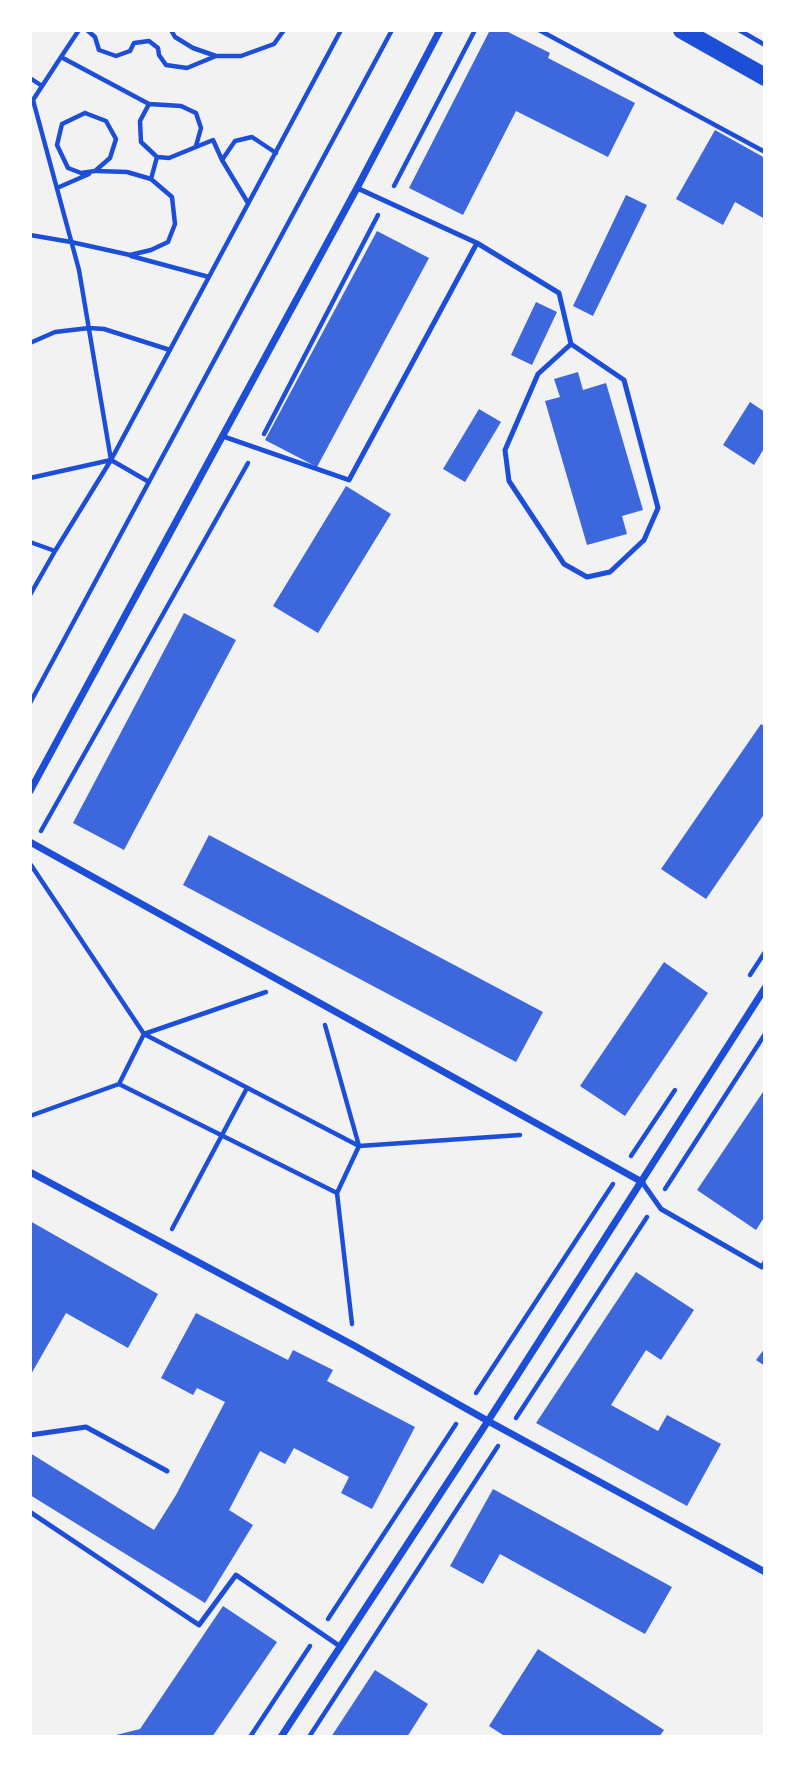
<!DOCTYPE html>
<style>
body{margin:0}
#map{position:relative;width:795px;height:1767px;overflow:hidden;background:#f2f2f2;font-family:"Alegreya Sans",sans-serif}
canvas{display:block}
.frame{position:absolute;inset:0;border:32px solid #fff;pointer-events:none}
</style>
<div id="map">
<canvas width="795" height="1767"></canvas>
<div class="frame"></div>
</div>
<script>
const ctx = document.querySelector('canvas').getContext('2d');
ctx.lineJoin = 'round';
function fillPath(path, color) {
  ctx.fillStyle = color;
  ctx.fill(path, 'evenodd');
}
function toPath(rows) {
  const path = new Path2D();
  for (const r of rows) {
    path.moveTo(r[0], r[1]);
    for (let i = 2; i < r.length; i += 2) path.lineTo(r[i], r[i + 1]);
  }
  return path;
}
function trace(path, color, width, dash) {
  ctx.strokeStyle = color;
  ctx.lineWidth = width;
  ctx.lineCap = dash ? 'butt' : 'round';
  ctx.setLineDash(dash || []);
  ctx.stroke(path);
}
fillPath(toPath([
 [490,30,504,30,550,53,548,58,635,103,608,157,516,111,463,215,409,188],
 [715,130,765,158,765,219,735,202,723,225,676,199],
 [626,195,647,205,593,316,573,306],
 [377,231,429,258,317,467,265,440],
 [536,302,557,312,532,365,511,355],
 [578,372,583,390,606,383,643,510,622,516,627,534,587,545,545,401,560,397,554,379],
 [750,402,765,412,765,447,754,465,723,445],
 [479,409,501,422,465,482,443,469],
 [346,486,391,514,318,633,273,606],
 [184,613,236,640,124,850,73,823],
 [761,724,765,727,765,813,706,899,661,869],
 [209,835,543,1012,516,1062,183,885],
 [664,962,708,993,625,1116,580,1086],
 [765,1089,765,1216,756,1230,697,1190],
 [30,1221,158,1294,128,1348,66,1313,30,1376],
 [636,1272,694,1310,661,1360,646,1350,611,1405,658,1431,667,1415,721,1444,687,1506,536,1423],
 [196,1313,288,1360,293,1350,333,1370,327,1381,415,1427,372,1509,341,1493,349,1477,294,1448,285,1464,260,1451,229,1510,253,1525,205,1603,30,1495,30,1453,154,1530,176,1495,225,1402,197,1388,193,1395,161,1378],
 [765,1348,765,1366,756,1360],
 [493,1489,672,1587,645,1634,500,1554,483,1584,450,1566],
 [223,1606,277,1642,212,1737,108,1737,140,1729],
 [538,1649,664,1730,659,1737,506,1737,489,1726],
 [375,1670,428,1704,407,1737,331,1737]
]), '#3d67dc');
trace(toPath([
 [87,30,95,37,99,50,116,56,130,51,134,43,149,41,158,48,159,55,166,65,187,68,216,56],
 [171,30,175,37,193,48,216,56,241,56,274,44,284,30],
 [539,30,765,152],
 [739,30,765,45],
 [61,57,79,30],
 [30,78,42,86],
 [30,101,33,100,61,57,149,104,140,121,141,142,157,157,169,158,213,140,222,160],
 [149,104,181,106,196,113,201,128,196,146],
 [85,113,106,121,116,139,110,158,95,171,81,173,68,168,57,145,62,124,85,113],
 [97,171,127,172,151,179],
 [394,186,475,30],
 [57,188,89,174],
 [248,203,222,160,235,141,252,137,276,153],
 [30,235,71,242,130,255,151,250,168,242,175,224,172,197,151,179,157,157],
 [131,256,209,277],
 [30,343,55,332,89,328,104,329,170,350],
 [264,434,378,215],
 [111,460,149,482],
 [30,478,111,460,341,30],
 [30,542,55,551,111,460,79,270,33,100],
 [30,595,55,551],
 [30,703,392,30],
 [41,831,248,463],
 [31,865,144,1034,359,1146,520,1135],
 [750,975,765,952],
 [325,1025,359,1146,337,1193,352,1324],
 [119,1084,144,1034,266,992],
 [30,1116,119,1084,337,1193],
 [631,1156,675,1090],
 [665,1189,765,1034],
 [172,1229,247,1088],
 [476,1393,613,1184],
 [516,1418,647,1217],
 [328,1619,456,1424],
 [250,1737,310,1646],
 [309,1737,498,1446]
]), '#1d4ed8', 4.5);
trace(toPath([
 [357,188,477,243,559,293,571,344,624,380,658,508,644,540,610,572,587,577,564,564,509,481,505,450,538,374,571,344],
 [222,436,349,480,477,243],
 [642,1182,661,1209,762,1267,765,1262],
 [30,1435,86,1427,167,1471],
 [30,1512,199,1625,236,1575,341,1647]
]), '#1d4ed8', 5);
trace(toPath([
 [30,791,357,188,440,30],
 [30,842,642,1182],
 [30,1172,355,1346,488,1421,765,1572],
 [281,1737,488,1421,765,988]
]), '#1d4ed8', 7);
trace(toPath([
 [682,30,765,77]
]), '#1d4ed8', 18);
</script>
